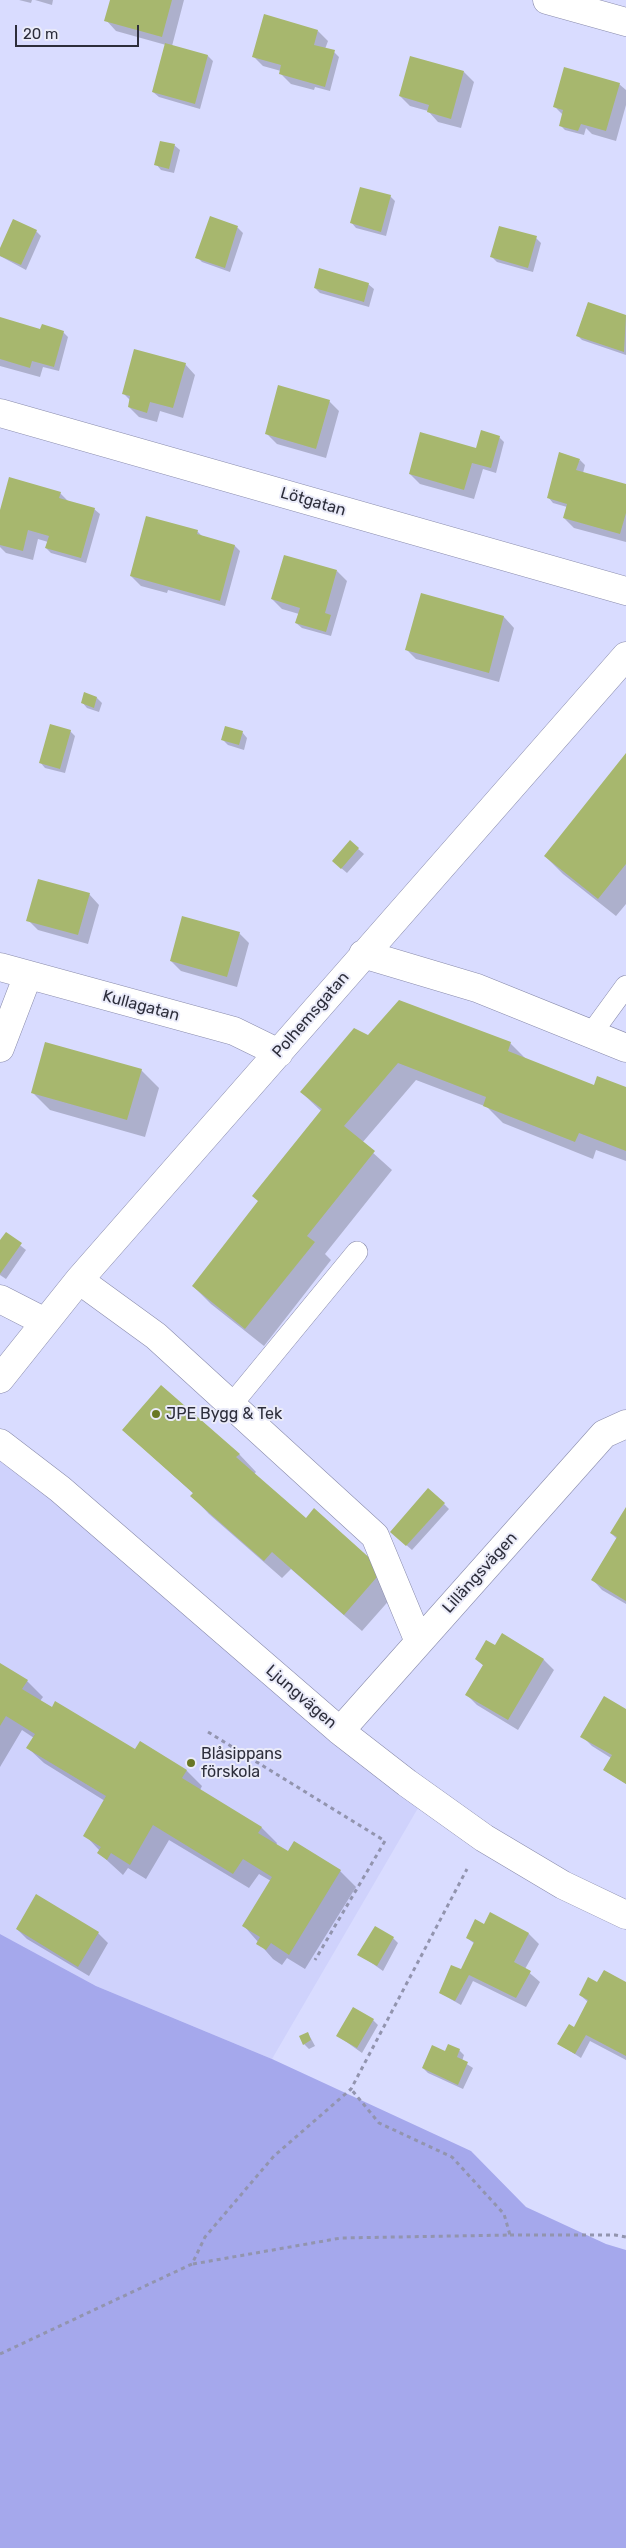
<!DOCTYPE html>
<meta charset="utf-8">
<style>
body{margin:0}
#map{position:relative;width:626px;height:2548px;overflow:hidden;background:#d9dcff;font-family:Rubik,sans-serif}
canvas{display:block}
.scale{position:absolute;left:15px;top:25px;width:124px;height:22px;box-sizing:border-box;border:2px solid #2d2e3b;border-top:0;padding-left:6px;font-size:15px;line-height:18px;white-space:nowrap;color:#2d2e3b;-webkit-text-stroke:4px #eaebf9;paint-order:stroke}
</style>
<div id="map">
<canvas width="626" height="2548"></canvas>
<div class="scale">20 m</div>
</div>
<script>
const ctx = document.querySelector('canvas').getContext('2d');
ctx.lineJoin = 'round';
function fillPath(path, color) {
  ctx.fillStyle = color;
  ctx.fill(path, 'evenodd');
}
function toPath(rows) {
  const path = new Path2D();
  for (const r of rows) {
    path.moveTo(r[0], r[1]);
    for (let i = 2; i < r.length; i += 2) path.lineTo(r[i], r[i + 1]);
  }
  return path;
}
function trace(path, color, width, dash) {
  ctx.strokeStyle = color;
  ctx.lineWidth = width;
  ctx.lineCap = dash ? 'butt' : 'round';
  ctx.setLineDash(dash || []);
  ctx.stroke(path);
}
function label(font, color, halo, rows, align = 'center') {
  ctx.font = font + ' Rubik,sans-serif';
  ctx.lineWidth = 4;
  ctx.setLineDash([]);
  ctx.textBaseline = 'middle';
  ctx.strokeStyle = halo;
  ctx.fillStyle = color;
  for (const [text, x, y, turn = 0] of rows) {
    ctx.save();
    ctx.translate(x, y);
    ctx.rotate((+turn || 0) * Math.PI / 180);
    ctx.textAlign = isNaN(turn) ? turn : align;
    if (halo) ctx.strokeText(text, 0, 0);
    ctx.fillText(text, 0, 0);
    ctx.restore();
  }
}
fillPath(toPath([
 [0,1443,425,1796,272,2059,96,1986,0,1934]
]), '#cfd2fc');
fillPath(toPath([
 [0,1934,96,1986,272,2059,471,2151,526,2207,606,2244,626,2250,626,2548,0,2548]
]), '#a5a8ec');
fillPath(toPath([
 [19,0,32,0,31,3],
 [35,0,53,0,52,5],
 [112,0,184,0,172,46,208,56,213,61,200,109,159,97,153,92,166,45,116,31,106,20],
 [318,31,328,41,325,49,334,52,339,57,330,91,315,87,314,90,291,84,281,74,281,71,263,66,253,56],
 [464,72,474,82,461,128,438,122,428,111,410,106,400,96],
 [619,84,626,90,626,105,616,141,592,134,586,128,584,135,565,130,560,125,563,115,555,107],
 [174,145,180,150,174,173,161,170,156,164],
 [390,196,395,201,386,236,356,228,351,222],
 [210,218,238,228,243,233,230,272,202,262,197,257],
 [36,231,41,236,26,270,0,256,0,251],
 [536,238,541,243,533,272,497,262,492,257],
 [368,284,374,289,369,307,320,293,315,288],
 [588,303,626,316,626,355,582,340,577,335],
 [0,319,41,330,63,332,68,337,59,371,43,367,40,377,0,366],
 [185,364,195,375,183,418,160,411,157,422,139,417,129,407,131,401,123,393],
 [329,401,339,411,326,458,277,444,267,434],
 [499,437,504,442,496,473,483,469,474,499,420,484,410,474,477,449],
 [580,460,585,465,583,473,626,485,626,542,574,528,564,518,567,507,553,503,548,497],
 [60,493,69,502,94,509,100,514,86,563,51,553,46,548,48,542,38,539,33,560,6,553,0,547,0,515],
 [197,531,202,536,235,546,240,551,225,606,168,590,167,593,141,586,131,576],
 [337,571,347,581,331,636,302,628,296,623,299,614,282,609,272,599],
 [422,595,504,617,514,628,499,682,416,659,406,649],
 [97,698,102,703,99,712,87,708,82,702],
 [70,731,75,736,65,773,45,768,40,762],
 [242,732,247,738,244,750,228,745,223,740],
 [626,755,626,904,616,916,563,874,545,856],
 [350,842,364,854,347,873,333,861],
 [89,894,99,905,88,944,38,930,28,920],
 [239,933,249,943,237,987,181,971,171,961],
 [368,1036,510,1043,527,1060,595,1086,626,1088,626,1161,596,1150,593,1159,503,1123,487,1107,416,1080,362,1143,392,1170,325,1254,331,1260,264,1346,211,1304,193,1286,260,1202,321,1111,301,1092],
 [141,1070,159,1088,145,1137,50,1110,32,1092],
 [6,1234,26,1250,6,1279,0,1275,0,1242],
 [123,1430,239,1454,256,1472,254,1474,306,1520,400,1588,362,1631,291,1569,282,1578,209,1514,192,1496,194,1494],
 [444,1504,449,1509,412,1550,397,1537],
 [626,1509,626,1604,602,1590,592,1579,617,1539,611,1533],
 [502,1635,544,1660,554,1670,518,1730,477,1705,467,1695,484,1666,476,1659,496,1647],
 [0,1665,27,1681,43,1697,40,1701,136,1751,141,1743,187,1771,202,1786,200,1790,262,1828,277,1843,276,1845,289,1852,340,1871,356,1887,305,1969,287,1958,282,1965,273,1959,244,1926,271,1881,259,1874,249,1888,169,1840,146,1879,128,1868,123,1875,99,1853,100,1851,85,1835,105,1801,44,1763,28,1748,34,1738,22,1730,0,1767],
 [626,1711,626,1784,605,1770,611,1758,592,1746,582,1736],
 [491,1914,529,1934,539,1944,525,1969,540,1982,526,2007,473,1981,461,2005,440,1993,461,1970,475,1944,467,1938,484,1926],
 [17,1929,98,1933,108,1943,89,1976,27,1939],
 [393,1938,398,1943,383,1971,359,1954],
 [596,1983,626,1983,626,2060,590,2041,581,2058,559,2044,574,2029,588,2002,580,1995],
 [373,2020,378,2025,362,2053,338,2036],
 [308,2033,315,2046,309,2049,304,2044],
 [459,2050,464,2055,462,2061,473,2068,463,2089,428,2073,423,2068,445,2053]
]), '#0003');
fillPath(toPath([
 [110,0,172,0,162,37,104,21],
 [264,14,318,30,314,45,335,50,325,87,279,74,281,65,252,57],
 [165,43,208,55,195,104,152,92],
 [410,56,464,71,451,119,427,112,429,105,399,96],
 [564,67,620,83,606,131,581,124,578,131,559,126,563,110,553,107],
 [160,141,175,144,169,169,154,165],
 [360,187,391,195,381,232,350,223],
 [210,216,238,226,225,268,195,258],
 [13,219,37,230,21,265,0,256,0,248],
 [499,226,537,236,528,268,490,257],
 [319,268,369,283,364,302,314,288],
 [588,302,626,315,624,352,576,336],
 [0,317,40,329,42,324,64,331,54,367,32,361,30,368,0,359],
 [134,349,186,363,173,408,150,402,147,413,128,407,130,396,122,394],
 [278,385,330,400,316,449,265,434],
 [481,430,500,436,491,468,472,463,464,490,409,474,420,432,476,448],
 [559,452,580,459,576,470,626,484,626,513,620,534,563,518,567,504,547,498],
 [9,477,61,492,59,498,95,508,81,558,45,548,49,536,28,530,23,551,0,545,0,510],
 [146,516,198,530,197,534,235,545,220,601,130,576],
 [284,555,337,570,325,613,331,615,326,632,295,623,300,608,271,599],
 [421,593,504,616,489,673,405,650],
 [84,692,97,697,94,708,81,703],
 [50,724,71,730,60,769,39,763],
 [225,726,243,731,239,745,221,740],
 [626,753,626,864,598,899,544,856],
 [350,840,359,848,341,869,332,861],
 [38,879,90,893,78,935,26,921],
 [182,916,240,932,227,977,170,961],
 [399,1000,511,1042,508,1051,594,1085,597,1076,626,1087,626,1151,579,1133,575,1142,483,1106,486,1097,398,1063,344,1126,375,1151,307,1236,315,1242,245,1329,192,1286,258,1201,252,1196,322,1109,300,1092,354,1028,368,1035],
 [45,1042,142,1069,127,1120,31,1093],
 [6,1232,22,1243,0,1274,0,1240],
 [161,1385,240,1454,236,1457,306,1518,314,1508,383,1570,344,1615,272,1552,264,1561,190,1496,193,1493,122,1430],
 [428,1488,445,1503,406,1546,390,1532],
 [626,1507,626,1601,591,1580,617,1537,610,1533],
 [502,1633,544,1659,508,1720,465,1695,483,1665,475,1659,486,1640,495,1645],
 [0,1663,28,1680,22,1689,52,1707,55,1701,135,1749,140,1741,187,1770,182,1778,262,1827,258,1833,288,1851,294,1841,341,1870,289,1955,271,1943,266,1950,256,1944,260,1937,242,1926,272,1877,243,1859,233,1874,153,1825,130,1865,111,1853,107,1860,97,1853,101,1847,83,1836,106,1796,26,1748,35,1734,6,1716,0,1726],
 [604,1696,626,1709,626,1784,603,1770,612,1755,580,1737],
 [36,1894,99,1932,78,1967,16,1929],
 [490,1912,529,1933,514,1962,531,1971,516,1998,469,1975,455,2001,439,1993,451,1965,461,1969,474,1942,466,1938,475,1919,484,1924],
 [375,1926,394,1937,377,1966,357,1955],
 [604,1970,626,1982,626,2056,586,2035,575,2054,557,2044,569,2024,574,2027,588,2000,579,1995,588,1977,597,1982],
 [353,2007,374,2019,357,2048,336,2036],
 [308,2032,311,2040,303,2045,299,2036],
 [448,2044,460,2049,457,2057,468,2062,458,2085,422,2068,432,2045,445,2051]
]), '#a7b76e');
const lane = toPath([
 [591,1034,626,986],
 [232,1404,357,1252]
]);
const street = toPath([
 [547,0,626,22],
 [0,413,626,591],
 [363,954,477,988,626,1048],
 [0,967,234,1031,279,1053],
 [0,1048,28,975],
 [79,1280,156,1336,375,1536,419,1642],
 [0,1299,45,1322],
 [0,1379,79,1280,626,656],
 [0,1443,60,1489,340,1731,407,1783,484,1838,563,1885,626,1915],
 [340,1731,604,1434,626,1424]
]);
trace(lane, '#898bab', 22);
trace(street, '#898bab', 29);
trace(toPath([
 [208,1732,385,1841,315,1960],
 [510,2235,615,2235,626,2237],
 [193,2264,341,2238,510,2235,504,2214,452,2157,379,2123,351,2089],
 [0,2354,192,2264,205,2237,274,2156,351,2089,467,1869]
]), '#9294ae', 3, [4, 4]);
trace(lane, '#fff', 21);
trace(street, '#fff', 28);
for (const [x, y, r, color] of [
 [156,1414,5,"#697724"],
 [191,1763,5,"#697724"]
]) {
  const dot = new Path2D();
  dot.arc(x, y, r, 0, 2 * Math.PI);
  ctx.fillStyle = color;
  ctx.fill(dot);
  trace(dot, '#eaebf9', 2);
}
label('16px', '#2d2e3b', '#eaebf9', [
 ["Lötgatan",313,502,16],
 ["Kullagatan",141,1006,15],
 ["Polhemsgatan",311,1015,-49],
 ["Lillängsvägen",480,1573,-48],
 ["Ljungvägen",301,1697,41]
]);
label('16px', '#2d2e3b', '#eaebf9', [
 ["JPE Bygg & Tek",166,1414],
 ["Blåsippans",201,1754],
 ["förskola",201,1772]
], 'left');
</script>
